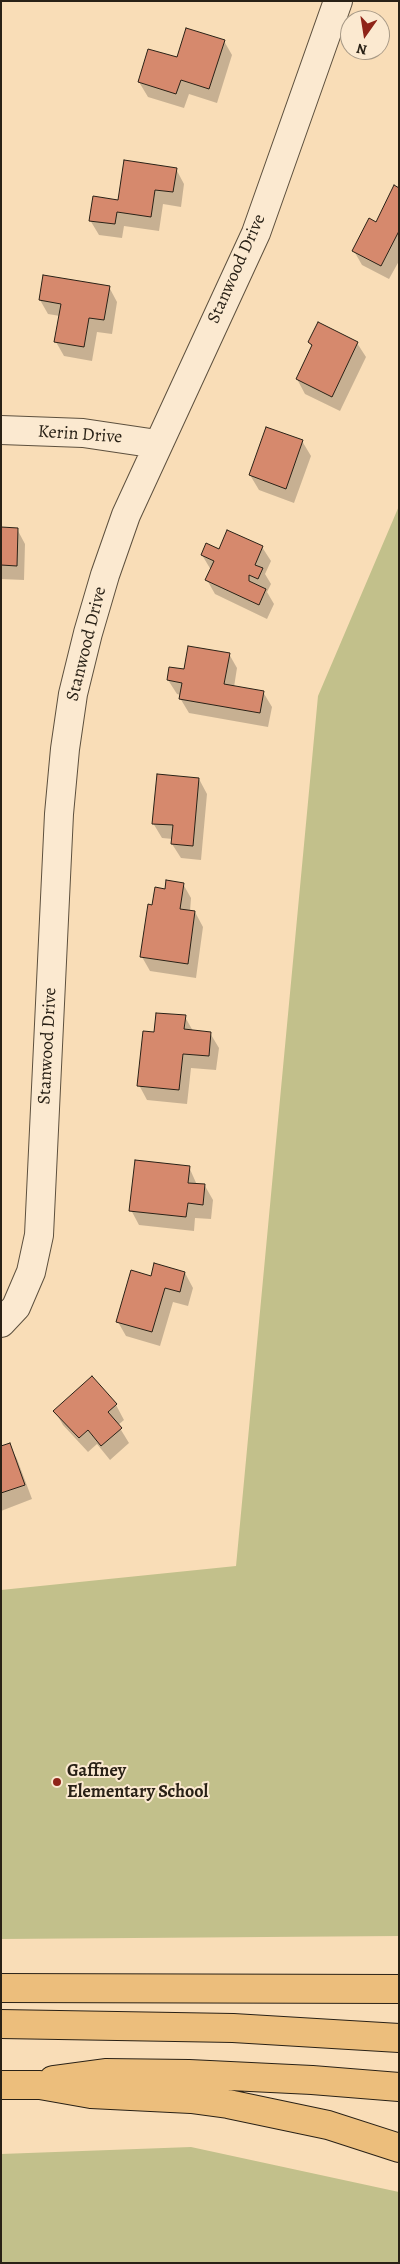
<!DOCTYPE html>
<style>
body{margin:0}
#map{position:relative;width:400px;height:2264px;overflow:hidden;background:#f9ddb7;font-family:Alegreya,serif}
canvas{display:block}
.frame{position:absolute;inset:0;border:2px solid #292116;pointer-events:none}
.north{position:absolute;left:340px;top:10px;width:50px;height:50px;box-sizing:border-box;background:#fbe9d0;border:1px solid #a79986;border-radius:50%;rotate:193deg;font-size:14px;font-weight:700;line-height:20px;text-align:center;color:#292116}
.north::after{content:'';display:block;margin:auto;width:18px;height:22px;background:#8f2418;clip-path:polygon(50% 0,100% 100%,50% 72%,0 100%)}
</style>
<div id="map">
<canvas width="400" height="2264"></canvas>
<div class="frame"></div>
<div class="north">N</div>
</div>
<script>
const ctx = document.querySelector('canvas').getContext('2d');
ctx.lineJoin = 'round';
function fillPath(path, color) {
  ctx.fillStyle = color;
  ctx.fill(path, 'evenodd');
}
function toPath(rows) {
  const path = new Path2D();
  for (const r of rows) {
    path.moveTo(r[0], r[1]);
    for (let i = 2; i < r.length; i += 2) path.lineTo(r[i], r[i + 1]);
  }
  return path;
}
function trace(path, color, width, dash) {
  ctx.strokeStyle = color;
  ctx.lineWidth = width;
  ctx.lineCap = dash ? 'butt' : 'round';
  ctx.setLineDash(dash || []);
  ctx.stroke(path);
}
function label(font, color, halo, rows, align = 'center') {
  ctx.font = font + ' Alegreya,serif';
  ctx.lineWidth = 4;
  ctx.setLineDash([]);
  ctx.textBaseline = 'middle';
  ctx.strokeStyle = halo;
  ctx.fillStyle = color;
  for (const [text, x, y, turn = 0] of rows) {
    ctx.save();
    ctx.translate(x, y);
    ctx.rotate((+turn || 0) * Math.PI / 180);
    ctx.textAlign = isNaN(turn) ? turn : align;
    if (halo) ctx.strokeText(text, 0, 0);
    ctx.fillText(text, 0, 0);
    ctx.restore();
  }
}
fillPath(toPath([
 [399,506,399,1936,1,1939,1,1590,236,1566,318,696],
 [191,2147,399,2192,399,2263,1,2263,1,2154]
]), '#c2c08b');
fillPath(toPath([
 [224,41,232,55,217,103,189,94,184,108,148,97,139,82,177,59],
 [176,169,184,184,181,207,163,204,159,231,124,226,122,238,99,235,90,220],
 [399,189,399,261,389,279,362,265,354,251,376,223],
 [109,287,117,302,112,334,97,332,92,361,64,356,56,342,60,316,48,314,40,300],
 [309,342,357,343,366,357,340,411,305,394,297,379,312,347],
 [302,441,311,456,294,503,259,490,250,475],
 [1,528,17,529,25,544,24,580,1,579],
 [262,547,271,561,265,574,271,584,267,592,274,604,267,619,215,594,207,580,211,570,202,555,220,550],
 [229,654,237,668,234,687,263,692,272,707,268,727,189,713,180,698,181,695,177,694,168,680],
 [199,779,207,794,201,860,181,858,172,844,173,839,162,838,153,823],
 [183,884,191,898,190,912,195,912,203,927,196,978,150,971,142,957,153,906],
 [185,1017,193,1031,210,1033,219,1048,216,1070,191,1068,187,1104,147,1100,139,1085,155,1033],
 [189,1167,197,1185,205,1186,213,1200,211,1219,195,1218,194,1231,139,1225,131,1210],
 [155,1265,185,1273,193,1288,188,1306,173,1302,160,1346,126,1336,118,1322,152,1278],
 [116,1405,124,1420,118,1425,129,1443,110,1460,97,1444,88,1452,63,1425,55,1411],
 [9,1444,17,1459,32,1499,1,1511,1,1447]
]), '#0003');
const building = toPath([
 [186,28,225,40,209,89,181,80,176,94,138,82,148,49,177,57,186,28],
 [124,160,177,168,173,192,155,190,151,217,117,212,115,224,89,221,93,196,118,200,124,160],
 [394,185,399,188,399,231,381,266,352,251,369,218,376,222,394,185],
 [43,275,110,286,104,320,89,318,84,347,54,342,61,304,39,300,43,275],
 [318,322,358,342,332,397,296,379,312,345,308,342,318,322],
 [266,427,303,440,286,489,249,475,266,427],
 [1,527,18,528,17,566,1,565,1,527],
 [227,530,263,546,255,565,263,568,258,579,249,575,249,581,266,589,259,605,205,580,214,561,201,555,206,543,219,549,227,530],
 [188,646,230,653,224,684,264,691,260,713,179,699,182,683,167,680,169,667,184,669,188,646],
 [157,774,199,778,193,846,171,844,173,825,152,824,157,774],
 [166,880,184,883,180,909,195,911,188,964,140,957,148,904,152,905,155,887,165,889,166,880],
 [156,1013,186,1015,184,1029,211,1032,209,1056,183,1054,179,1090,137,1086,143,1031,154,1032,156,1013],
 [135,1160,190,1166,188,1183,205,1184,203,1205,188,1203,186,1217,129,1211,135,1160],
 [154,1263,185,1272,180,1292,165,1288,152,1332,116,1322,131,1270,151,1276,154,1263],
 [92,1376,117,1404,108,1412,122,1428,101,1446,88,1430,79,1438,53,1411,92,1376],
 [10,1443,25,1485,1,1493,1,1446,10,1443]
]);
fillPath(building, '#d6896d');
trace(building, '#292116', 1);
const minor = toPath([
 [1,430,83,433,157,444],
 [1,1323,16,1307,31,1272,39,1235,59,814,65,749,73,694,88,633,105,575,126,515,256,233,338,1]
]);
const highway = toPath([
 [1,1988,399,1989],
 [1,2024,233,2028,399,2038],
 [53,2080,105,2073,189,2074,312,2080,399,2087],
 [1,2085,40,2085,91,2094,191,2099,228,2104,328,2125,399,2148]
]);
trace(minor, '#5d503e', 30);
trace(highway, '#292116', 30);
trace(minor, '#fbe9d0', 28);
trace(highway, '#ecbe7c', 28);
for (const [x, y, r, color] of [
 [57,1782,5,"#8f2418"]
]) {
  const dot = new Path2D();
  dot.arc(x, y, r, 0, 2 * Math.PI);
  ctx.fillStyle = color;
  ctx.fill(dot);
  trace(dot, '#fbe9d0', 2);
}
label('18px', '#292116', '#fbe9d0', [
 ["Stanwood Drive",237,269,-66],
 ["Kerin Drive",80,435,4],
 ["Stanwood Drive",87,644,-76],
 ["Stanwood Drive",48,1046,-87]
]);
label('bold 18px', '#292116', '#fbe9d0', [
 ["Gaffney",67,1772],
 ["Elementary School",67,1793]
], 'left');
</script>
